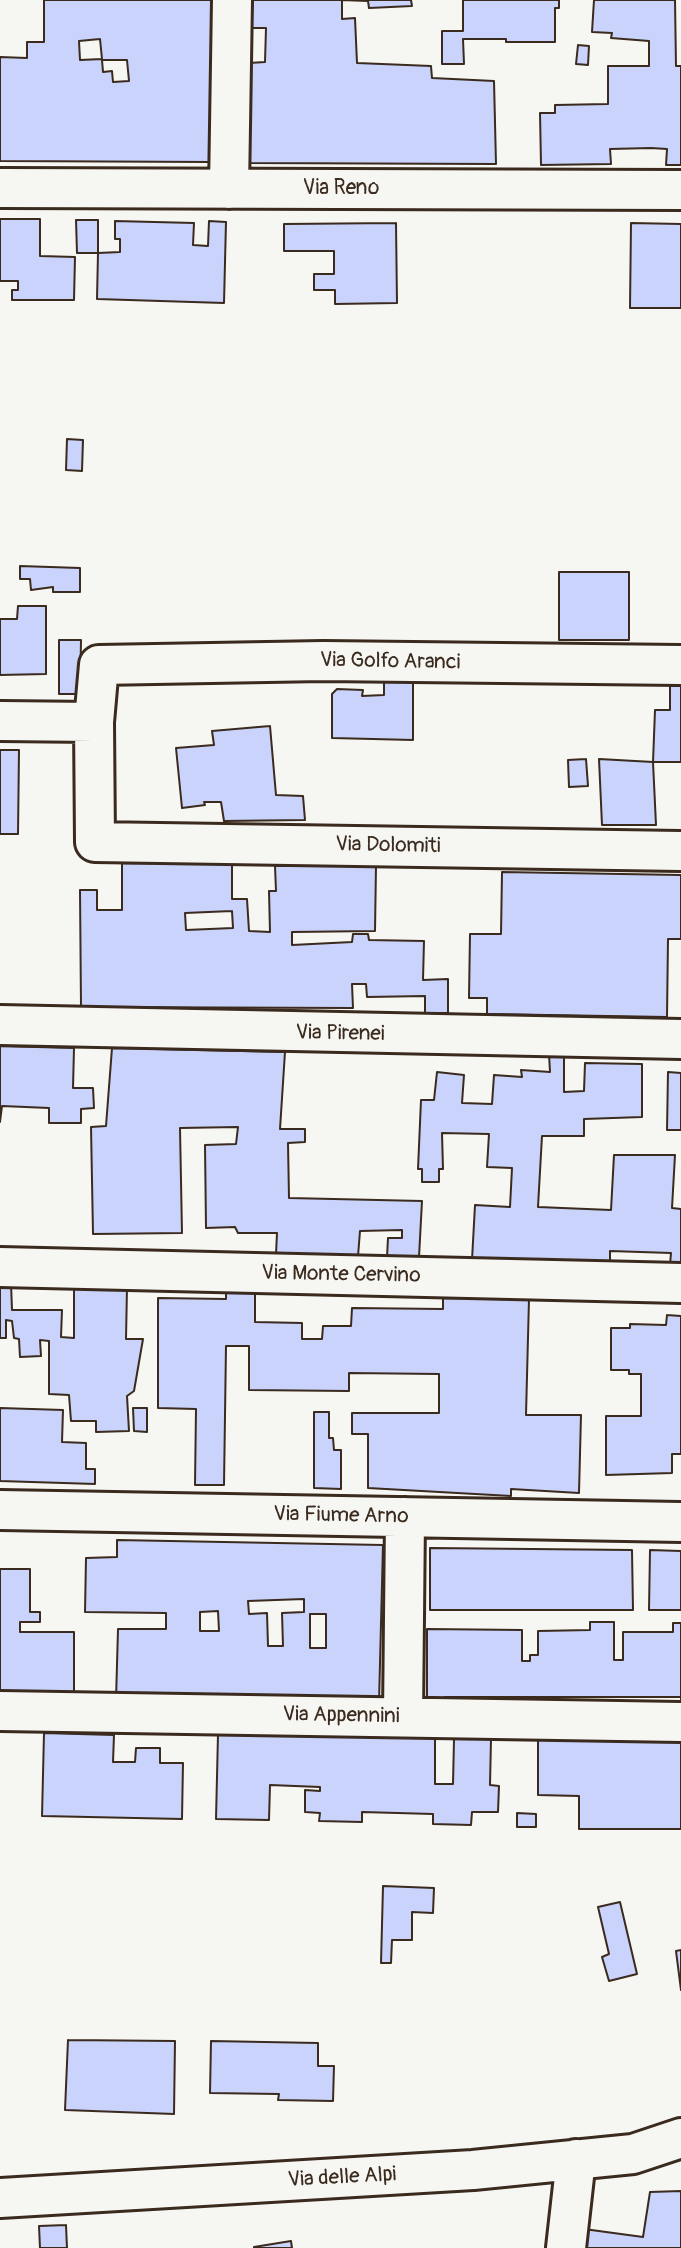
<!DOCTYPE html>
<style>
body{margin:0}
canvas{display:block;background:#f6f6f2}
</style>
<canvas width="681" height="2248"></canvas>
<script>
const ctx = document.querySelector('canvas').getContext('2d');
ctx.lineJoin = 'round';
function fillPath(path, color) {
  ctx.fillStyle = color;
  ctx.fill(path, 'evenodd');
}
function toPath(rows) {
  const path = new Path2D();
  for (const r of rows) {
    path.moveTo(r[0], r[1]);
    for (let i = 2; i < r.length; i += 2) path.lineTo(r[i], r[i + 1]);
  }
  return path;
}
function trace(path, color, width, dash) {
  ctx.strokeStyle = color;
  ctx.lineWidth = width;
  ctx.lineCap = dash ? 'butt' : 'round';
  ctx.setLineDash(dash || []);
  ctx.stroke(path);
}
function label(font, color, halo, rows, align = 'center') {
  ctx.font = font + ' Pangolin,sans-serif';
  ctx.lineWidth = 5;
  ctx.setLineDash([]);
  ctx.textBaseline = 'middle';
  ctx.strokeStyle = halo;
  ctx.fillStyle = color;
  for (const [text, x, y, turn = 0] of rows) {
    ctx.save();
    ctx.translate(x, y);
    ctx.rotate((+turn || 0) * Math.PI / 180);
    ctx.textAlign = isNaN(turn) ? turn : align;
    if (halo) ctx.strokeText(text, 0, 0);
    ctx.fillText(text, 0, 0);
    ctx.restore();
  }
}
const building = toPath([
 [44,0,212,0,210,162,0,161,0,57,27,58,27,42,44,42,44,0],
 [100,39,102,59,80,60,79,41,100,39],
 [102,60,127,60,129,81,113,82,112,71,103,72,102,60],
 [253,0,411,0,412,6,369,8,368,1,342,0,342,19,355,18,357,63,431,66,432,78,494,81,496,164,246,163,249,63,265,62,266,28,251,28,253,0],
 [463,0,559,0,559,8,555,8,555,42,506,42,506,39,463,39,464,64,442,64,442,31,463,31,463,0],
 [594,0,675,0,676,66,681,66,681,165,666,165,667,149,651,148,610,149,611,164,541,165,540,113,555,113,555,105,608,104,608,66,649,66,649,41,611,38,612,33,592,32,594,0],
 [578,45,589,46,588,65,576,64,578,45],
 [0,219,40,219,40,256,75,257,74,300,12,300,12,290,18,290,18,281,0,281,0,219],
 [76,220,98,220,98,253,77,253,76,220],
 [115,221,194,223,193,245,208,246,209,221,226,222,224,303,97,299,98,253,120,252,120,239,115,239,115,221],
 [396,223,397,303,335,304,335,290,314,290,314,274,334,274,334,251,284,251,284,224,396,223],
 [631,223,681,224,681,308,630,308,631,223],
 [67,439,83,440,82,471,66,470,67,439],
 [20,566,80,568,80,592,53,592,53,587,31,590,30,579,20,579,20,566],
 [559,572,629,572,629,640,559,640,559,572],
 [18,606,46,606,46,674,0,675,0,619,17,619,18,606],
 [59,640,81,640,80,694,59,694,59,640],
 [413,680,413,740,332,738,332,694,337,689,363,690,362,696,384,695,384,681,413,680],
 [670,686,681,686,681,762,653,762,655,710,670,710,670,686],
 [270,726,276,795,303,796,305,820,224,821,221,802,204,802,205,805,182,808,176,748,214,745,212,731,270,726],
 [0,750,19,750,18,834,0,834,0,750],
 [586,759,588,786,569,787,568,760,586,759],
 [599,759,653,762,656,825,602,825,599,759],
 [122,863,232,864,232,899,247,899,249,931,270,932,269,891,276,891,275,866,376,866,375,931,292,932,292,945,352,942,353,934,368,934,369,940,424,941,423,980,448,979,448,1013,425,1013,425,996,367,997,366,984,352,984,353,1008,81,1007,80,890,97,890,97,910,122,910,122,863],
 [232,911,233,928,186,930,185,913,232,911],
 [502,872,681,875,681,939,668,939,667,1017,487,1014,487,998,469,998,470,934,501,934,502,872],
 [0,1046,74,1048,73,1088,93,1088,94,1108,81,1109,81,1123,49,1123,49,1108,2,1106,0,1122,0,1046],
 [112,1048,285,1052,280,1129,305,1129,305,1142,288,1143,289,1198,422,1201,419,1257,387,1257,388,1238,402,1238,402,1230,360,1231,358,1256,276,1254,277,1233,238,1233,235,1227,206,1228,205,1145,236,1144,238,1127,180,1128,182,1233,93,1234,91,1127,106,1126,112,1048],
 [549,1054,564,1055,564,1092,584,1091,585,1063,642,1064,642,1117,584,1119,584,1136,542,1136,538,1207,611,1210,614,1155,675,1155,672,1208,681,1209,681,1265,670,1265,671,1253,610,1251,610,1262,472,1260,475,1205,510,1207,512,1168,487,1167,489,1134,442,1133,443,1169,439,1169,439,1182,422,1182,422,1169,418,1169,421,1100,434,1100,437,1072,464,1075,462,1103,492,1104,494,1075,522,1077,521,1070,550,1072,549,1054],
 [668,1072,681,1073,681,1130,667,1130,668,1072],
 [0,1283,11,1283,12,1310,62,1310,61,1337,74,1338,74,1287,127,1287,126,1339,143,1339,134,1391,127,1396,129,1431,96,1432,96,1421,71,1421,69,1395,49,1394,49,1341,40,1340,41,1356,20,1357,19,1339,14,1338,12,1321,6,1320,6,1338,0,1338,0,1283],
 [226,1292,255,1292,255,1322,302,1323,302,1339,322,1339,323,1326,351,1326,352,1308,443,1309,443,1298,529,1299,526,1415,581,1415,579,1493,511,1489,511,1496,368,1488,368,1434,352,1434,352,1413,439,1413,439,1374,349,1373,349,1391,249,1390,249,1346,226,1346,224,1485,195,1485,196,1409,158,1408,158,1298,226,1299,226,1292],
 [667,1315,681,1316,681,1454,672,1454,672,1473,606,1475,606,1416,641,1416,641,1374,629,1374,629,1370,611,1370,611,1328,630,1328,630,1324,666,1325,667,1315],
 [0,1408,63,1410,62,1442,86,1443,86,1469,95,1469,95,1484,0,1481,0,1408],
 [133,1408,147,1408,147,1432,134,1431,133,1408],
 [314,1412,329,1412,329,1438,333,1438,334,1450,341,1450,341,1489,314,1488,314,1412],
 [117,1540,383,1545,379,1703,116,1700,118,1629,166,1629,166,1613,85,1612,86,1558,117,1557,117,1540],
 [304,1599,304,1612,282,1613,283,1646,268,1646,267,1613,249,1614,248,1601,304,1599],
 [218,1611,219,1631,200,1631,200,1612,218,1611],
 [310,1614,326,1614,326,1648,310,1648,310,1614],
 [430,1548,632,1550,633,1610,430,1610,430,1548],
 [650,1550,681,1551,681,1610,649,1610,650,1550],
 [0,1569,30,1569,30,1612,40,1612,40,1622,20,1622,20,1632,74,1632,74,1699,0,1698,0,1569],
 [590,1622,614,1622,614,1660,623,1660,623,1632,673,1632,673,1623,681,1623,681,1705,681,1697,445,1697,445,1704,427,1704,427,1629,522,1630,522,1661,530,1661,530,1655,538,1655,538,1631,590,1630,590,1622],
 [44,1733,114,1735,113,1762,135,1762,136,1748,160,1748,160,1763,183,1763,182,1819,42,1816,44,1733],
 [218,1734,435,1737,435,1784,453,1784,454,1739,491,1739,490,1785,499,1786,498,1812,472,1812,471,1825,433,1824,433,1814,362,1812,362,1822,319,1821,320,1813,305,1812,305,1790,320,1791,320,1787,270,1785,269,1820,216,1819,218,1734],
 [538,1739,681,1740,681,1829,579,1829,579,1796,538,1795,538,1739],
 [517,1813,536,1814,536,1827,517,1827,517,1813],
 [383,1886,434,1888,433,1913,412,1912,412,1940,392,1940,391,1963,381,1963,383,1886],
 [620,1902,637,1974,609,1981,602,1957,609,1954,598,1907,620,1902],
 [681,1950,681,1990,676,1951,681,1950],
 [68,2040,175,2041,174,2114,65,2110,68,2040],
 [211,2041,318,2043,318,2066,334,2066,333,2101,278,2100,279,2094,210,2093,211,2041],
 [681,2191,681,2248,581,2248,584,2229,643,2237,650,2192,681,2191],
 [66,2225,67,2248,40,2248,39,2226,66,2225],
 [291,2241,292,2248,254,2248,254,2247,291,2241]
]);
fillPath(building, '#c9d3fb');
trace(building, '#3b2a1e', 2);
const minor = toPath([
 [0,188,681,190],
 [229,189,232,0],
 [681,665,323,661,99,665,94,722,95,842,681,851],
 [0,721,94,722],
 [0,1025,681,1039],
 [0,1267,681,1283],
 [0,1510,681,1522],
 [0,1711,681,1722],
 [403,1717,405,1517],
 [0,2198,473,2170,633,2154,681,2138],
 [566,2248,576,2159]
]);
trace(minor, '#3b2a1e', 44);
trace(minor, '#f6f6f2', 38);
label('21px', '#3b2a1e', '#f6f6f2', [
 ["Via Reno",341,189],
 ["Via Golfo Aranci",390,662,1],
 ["Via Dolomiti",388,846,1],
 ["Via Pirenei",340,1034,1],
 ["Via Monte Cervino",341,1275,1],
 ["Via Fiume Arno",341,1516,1],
 ["Via Appennini",341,1716,1],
 ["Via delle Alpi",342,2178,-3]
]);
</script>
